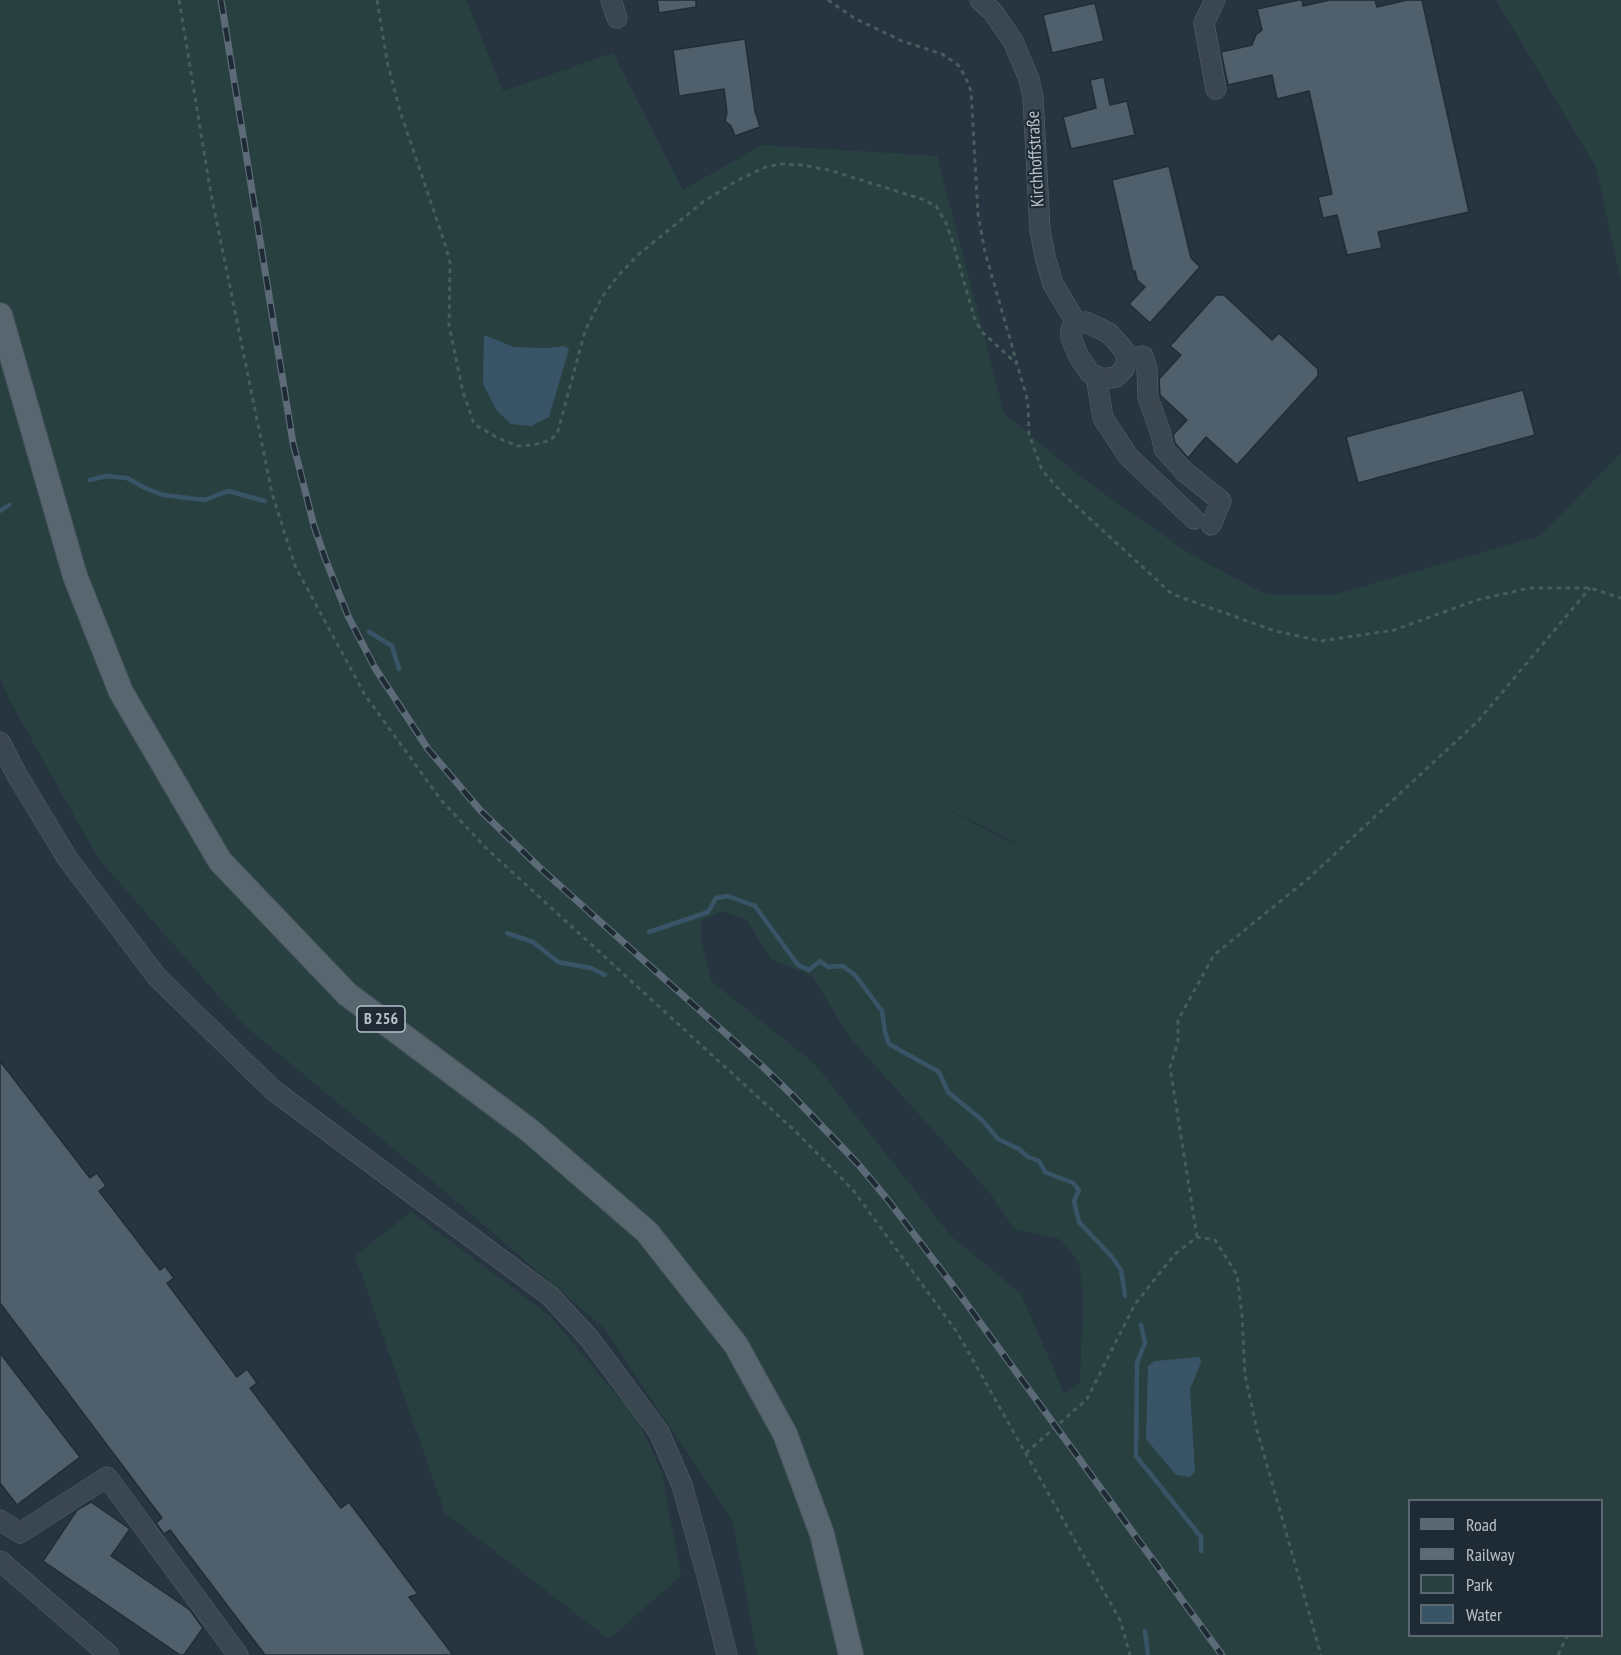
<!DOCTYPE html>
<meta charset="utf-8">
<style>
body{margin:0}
#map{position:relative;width:1621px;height:1655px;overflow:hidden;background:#263540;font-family:"PT Sans Narrow",sans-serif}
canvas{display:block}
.legend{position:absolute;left:1408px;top:1499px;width:195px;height:138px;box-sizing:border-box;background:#1e2b35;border:2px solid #5b6771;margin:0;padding:8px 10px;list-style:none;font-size:18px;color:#b6c1ca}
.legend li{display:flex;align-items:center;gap:12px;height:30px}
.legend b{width:30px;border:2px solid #5b6771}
</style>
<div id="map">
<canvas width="1621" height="1655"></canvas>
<ul class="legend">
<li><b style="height:8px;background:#586670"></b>Road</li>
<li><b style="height:8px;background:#5c6b77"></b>Railway</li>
<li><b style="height:16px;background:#284140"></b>Park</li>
<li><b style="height:16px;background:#395467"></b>Water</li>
</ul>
</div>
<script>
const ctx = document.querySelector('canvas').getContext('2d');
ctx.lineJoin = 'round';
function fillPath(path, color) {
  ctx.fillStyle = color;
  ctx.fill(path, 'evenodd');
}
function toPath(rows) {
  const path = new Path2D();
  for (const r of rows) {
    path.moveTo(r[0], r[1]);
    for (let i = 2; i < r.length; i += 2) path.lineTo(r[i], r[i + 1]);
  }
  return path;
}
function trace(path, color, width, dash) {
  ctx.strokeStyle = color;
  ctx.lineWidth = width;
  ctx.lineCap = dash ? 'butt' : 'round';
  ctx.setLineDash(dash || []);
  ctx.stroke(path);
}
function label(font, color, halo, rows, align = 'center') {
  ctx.font = font + ' "PT Sans Narrow",sans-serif';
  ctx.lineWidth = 4.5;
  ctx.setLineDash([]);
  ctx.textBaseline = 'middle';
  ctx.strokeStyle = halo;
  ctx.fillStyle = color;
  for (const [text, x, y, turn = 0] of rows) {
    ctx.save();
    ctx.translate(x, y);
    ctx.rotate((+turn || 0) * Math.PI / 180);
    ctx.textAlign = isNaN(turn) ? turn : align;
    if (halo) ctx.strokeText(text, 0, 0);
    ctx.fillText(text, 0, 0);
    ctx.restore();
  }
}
fillPath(toPath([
 [0,0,466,0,503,91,613,53,683,190,762,145,937,156,1004,413,1082,478,1190,554,1265,594,1336,594,1540,536,1621,453,1621,1655,1361,1655,1360,1653,1360,1655,757,1655,733,1522,604,1328,436,1184,244,1025,98,858,10,701,0,679],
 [923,796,1017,843,1009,842],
 [723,911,747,920,771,959,812,976,851,1039,990,1193,1014,1229,1060,1239,1079,1262,1083,1298,1080,1383,1064,1393,1021,1294,951,1236,815,1064,711,981,701,941,702,920],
 [1410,1500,1602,1500,1602,1636,1410,1636],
 [1496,0,1621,0,1621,282,1596,167],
 [411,1212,549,1315,638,1420,662,1473,681,1576,609,1639,445,1513,355,1256]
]), '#284140');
fillPath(toPath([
 [484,335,514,347,546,348,565,346,569,349,549,417,531,426,511,424,497,411,483,384],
 [1200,1357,1201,1363,1190,1389,1195,1471,1190,1477,1176,1475,1146,1439,1148,1366,1155,1361]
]), '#395467');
trace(toPath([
 [90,480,106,476,127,478,145,488,163,495,205,500,228,491,265,501],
 [0,511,9,505],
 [369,632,392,646,399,669],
 [649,932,708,912,716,898,728,896,755,906,798,965,809,970,820,961,828,967,843,966,855,975,882,1011,885,1032,889,1044,939,1072,948,1092,982,1120,998,1139,1019,1149,1028,1157,1039,1161,1045,1172,1073,1183,1079,1190,1074,1201,1079,1222,1112,1257,1121,1270,1125,1296],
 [507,933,533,942,558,962,591,968,605,975],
 [1141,1325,1145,1343,1137,1363,1136,1456,1201,1537,1201,1551],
 [1145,1631,1148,1655]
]), '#395467', 4.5);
const building = toPath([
 [657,0,696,0,696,7,659,13,657,0],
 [1299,0,1302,0,1303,6,1330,0,1375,0,1377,7,1407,0,1422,0,1469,212,1378,232,1382,248,1347,255,1337,215,1323,218,1318,197,1332,194,1309,91,1277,99,1272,75,1228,85,1221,52,1252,45,1256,35,1262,30,1257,9,1299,0],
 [1095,3,1104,41,1052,53,1043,15,1095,3],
 [745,39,755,111,760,127,735,136,731,126,725,121,727,112,724,89,679,96,673,50,745,39],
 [1104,77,1110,105,1127,101,1135,135,1071,149,1063,117,1096,108,1090,80,1104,77],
 [1169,166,1191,258,1200,267,1150,323,1129,304,1145,287,1137,280,1135,271,1133,272,1112,180,1169,166],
 [1216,295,1224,295,1272,340,1279,333,1318,369,1318,376,1237,465,1206,437,1188,458,1175,443,1173,435,1187,420,1160,395,1159,379,1181,355,1170,346,1216,295],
 [1523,390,1535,435,1358,483,1346,437,1523,390],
 [0,1061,90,1178,97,1173,106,1186,99,1191,160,1270,165,1266,174,1278,167,1283,237,1377,247,1369,257,1383,250,1388,341,1508,349,1502,418,1594,409,1597,453,1655,265,1655,170,1530,164,1534,156,1523,162,1518,0,1303,0,1061],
 [0,1353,80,1457,17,1505,0,1483,0,1353],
 [91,1502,130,1529,111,1556,190,1610,203,1628,184,1655,180,1655,43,1561,77,1510,91,1502]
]);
fillPath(building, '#4f5f6b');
trace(building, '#212d37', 1.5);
const minor = toPath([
 [611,0,617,18],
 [980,0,993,12,1013,41,1029,79,1033,97,1040,230,1045,257,1053,284,1077,324],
 [1215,0,1204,23,1216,89],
 [1086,322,1109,333,1124,350,1127,359,1124,369,1116,377,1102,379,1090,373,1079,357,1071,338,1071,330,1079,323,1086,322],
 [1127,359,1143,356,1147,369,1148,398,1161,434,1164,449,1185,472,1221,501,1211,525],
 [1096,376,1103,418,1128,456,1194,519],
 [0,742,17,775,67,858,157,977,273,1090,550,1296,589,1338,659,1432,682,1485,708,1579,727,1655],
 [0,1520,20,1533,107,1477,238,1655],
 [0,1561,109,1655]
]);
const major = toPath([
 [0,315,75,576,121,692,220,861,347,994,529,1130,647,1232,736,1345,785,1434,822,1534,851,1655]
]);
trace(minor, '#58646d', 21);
trace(major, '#46525c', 26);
trace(toPath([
 [179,0,211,194,272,493,295,566,365,695,441,800,487,849,795,1131,853,1190,957,1332,1120,1620,1130,1655],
 [377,0,387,61,400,111,445,244,450,263,449,325,463,392,474,424,498,438,517,446,533,445,551,440,558,431,585,331,602,297,617,277,639,254,703,202,738,180,766,167,781,164,801,165,829,170,922,199,936,206,946,223,953,243,974,317,981,331,1017,364],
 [828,0,854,18,902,41,942,54,958,65,965,76,971,91,978,214,985,252,1028,402,1029,434,1042,470,1063,494,1172,594,1275,631,1321,641,1394,630,1477,600,1529,588,1590,588,1621,598],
 [1197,1237,1170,1067,1178,1042,1178,1020,1214,955,1309,878,1478,721,1590,588],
 [1026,1453,1087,1399,1135,1304,1175,1254,1197,1237,1215,1240,1237,1275,1242,1315,1245,1375,1257,1430,1321,1655],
 [1558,1655,1567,1636]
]), '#465d5c', 3, [4.5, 4.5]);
trace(minor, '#3a4650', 20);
trace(major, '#586670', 24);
const rail = toPath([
 [221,0,293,443,314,526,325,558,348,616,375,668,428,749,480,810,539,867,761,1065,794,1097,858,1164,888,1200,958,1292,1222,1655]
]);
trace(rail, '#5c6b77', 7);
trace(rail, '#1e2b35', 4.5, [14]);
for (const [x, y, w] of [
 [381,1019,48]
]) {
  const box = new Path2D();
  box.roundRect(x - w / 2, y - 13, w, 26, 4.5);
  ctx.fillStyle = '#1e2b35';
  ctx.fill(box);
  trace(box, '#b6c1ca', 1.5);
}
label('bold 16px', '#b6c1ca', null, [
 ["B 256",381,1019]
]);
label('18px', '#b6c1ca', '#1e2b35', [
 ["Kirchhoffstraße",1036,159,-93]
]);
</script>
